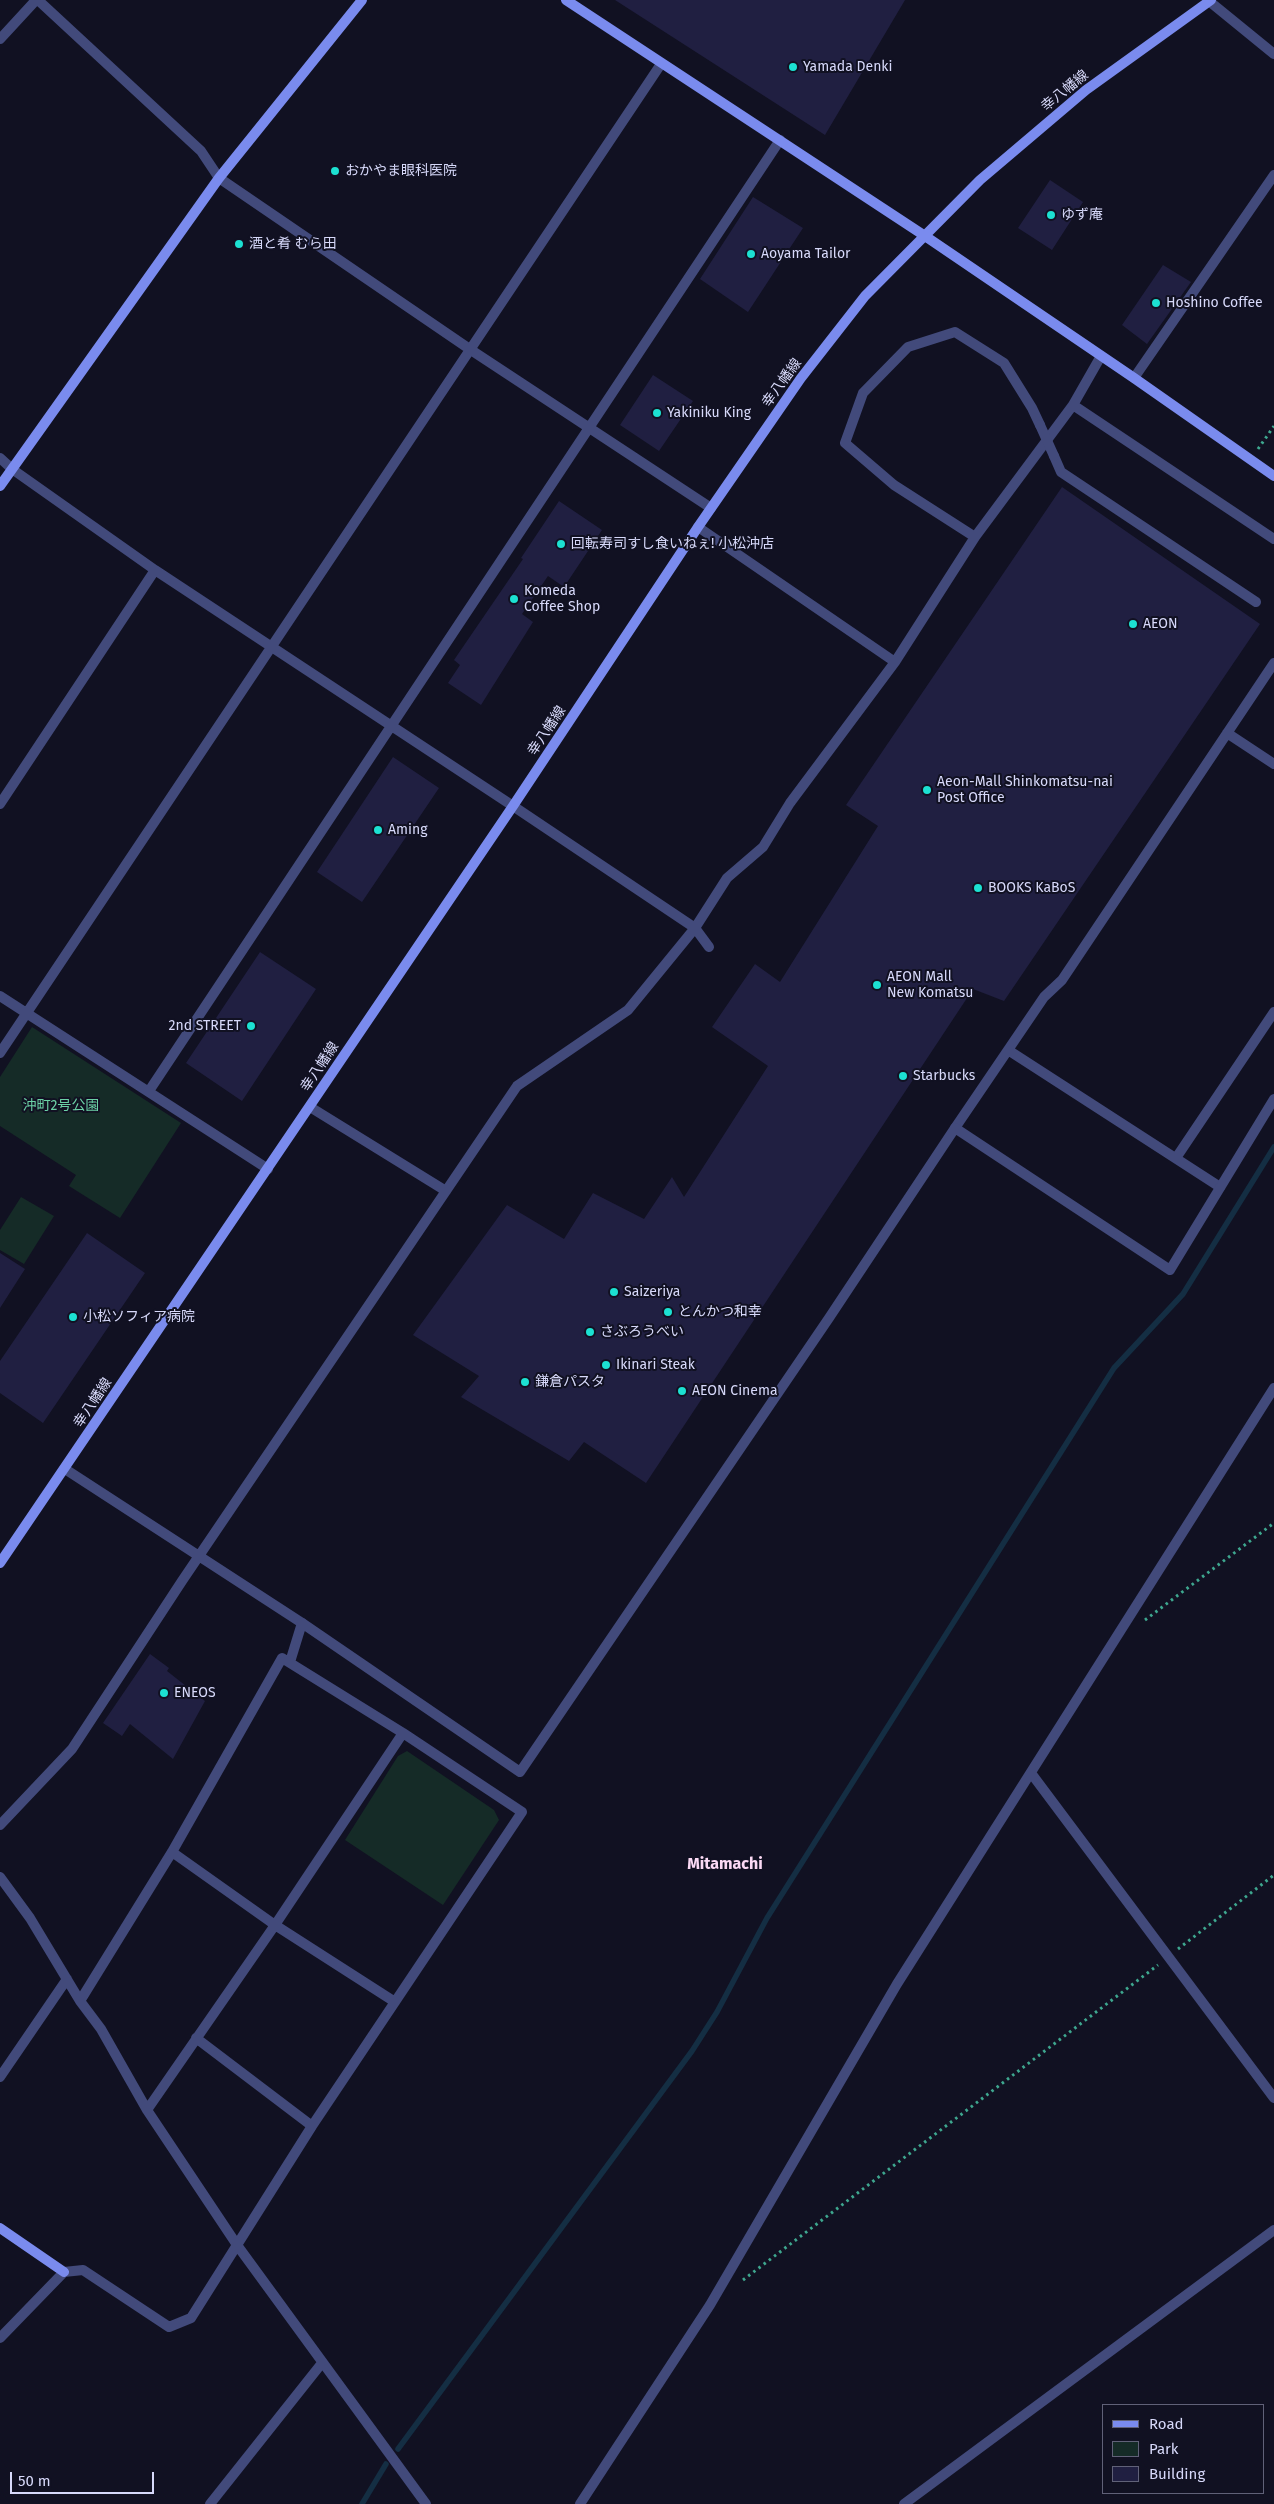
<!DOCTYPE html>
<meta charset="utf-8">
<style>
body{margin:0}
#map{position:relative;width:1274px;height:2504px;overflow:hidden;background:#112;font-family:"Fira Sans",sans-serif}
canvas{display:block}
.legend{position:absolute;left:1102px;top:2404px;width:162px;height:90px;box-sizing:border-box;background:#112;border:1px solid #606178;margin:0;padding:6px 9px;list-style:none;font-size:15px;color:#d7d9fa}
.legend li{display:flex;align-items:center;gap:10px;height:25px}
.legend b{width:25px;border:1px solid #606178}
.scale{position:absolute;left:10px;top:2472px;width:144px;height:22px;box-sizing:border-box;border:2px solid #d7d9fa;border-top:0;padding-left:6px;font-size:15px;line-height:18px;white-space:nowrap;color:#d7d9fa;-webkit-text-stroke:4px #112;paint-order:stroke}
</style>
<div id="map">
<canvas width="1274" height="2504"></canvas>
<ul class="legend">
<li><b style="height:6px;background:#7a8bee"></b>Road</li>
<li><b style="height:14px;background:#152b27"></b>Park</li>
<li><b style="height:14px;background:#201f41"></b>Building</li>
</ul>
<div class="scale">50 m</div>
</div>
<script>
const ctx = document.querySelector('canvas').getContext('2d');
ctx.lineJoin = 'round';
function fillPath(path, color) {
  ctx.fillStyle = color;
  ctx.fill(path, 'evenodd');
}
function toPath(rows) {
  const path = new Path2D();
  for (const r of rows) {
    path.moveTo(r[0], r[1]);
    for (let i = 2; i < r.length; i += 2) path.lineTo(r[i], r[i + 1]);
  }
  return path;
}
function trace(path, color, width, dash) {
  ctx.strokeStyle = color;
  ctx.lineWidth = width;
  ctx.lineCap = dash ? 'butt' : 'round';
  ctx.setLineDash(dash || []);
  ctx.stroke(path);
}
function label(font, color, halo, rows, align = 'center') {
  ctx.font = font + ' "Fira Sans","Noto Sans JP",sans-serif';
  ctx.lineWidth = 4;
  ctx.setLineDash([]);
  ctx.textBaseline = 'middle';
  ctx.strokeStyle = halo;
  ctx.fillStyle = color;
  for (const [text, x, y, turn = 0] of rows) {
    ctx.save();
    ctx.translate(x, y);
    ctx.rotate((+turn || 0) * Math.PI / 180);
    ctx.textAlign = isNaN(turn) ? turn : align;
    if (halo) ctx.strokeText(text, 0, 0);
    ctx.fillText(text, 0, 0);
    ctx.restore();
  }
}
fillPath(toPath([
 [32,1027,181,1123,120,1218,69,1186,76,1175,0,1126,0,1077],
 [21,1197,54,1216,24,1264,0,1250,0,1230],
 [407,1751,494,1810,499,1820,443,1905,345,1840,398,1756]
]), '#152b27');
trace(toPath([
 [398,2449,692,2051,717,2012,767,1918,1114,1368,1183,1294,1274,1147],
 [362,2504,386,2464]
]), '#142e43', 5.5);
fillPath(toPath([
 [615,0,905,0,825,135],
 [1050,180,1083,202,1052,250,1018,228],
 [753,197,803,228,748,312,700,279],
 [1163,265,1191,282,1147,344,1122,325],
 [653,375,693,401,659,451,620,425],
 [1062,487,1260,624,1004,1001,973,989,646,1483,584,1442,569,1461,461,1397,479,1376,413,1335,507,1205,564,1239,593,1193,644,1219,672,1177,684,1197,768,1066,712,1027,755,964,780,982,878,826,846,805],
 [559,501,602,530,564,587,548,576,522,614,533,622,481,705,448,683,460,665,454,660,523,559,521,558],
 [393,757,439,788,362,902,317,872],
 [260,952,316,989,242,1101,186,1063],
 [87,1233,145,1273,43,1423,0,1393,0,1361],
 [0,1253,25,1269,0,1308],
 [150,1654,169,1668,167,1671,205,1701,173,1759,130,1724,122,1736,103,1723]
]), '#201f41');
trace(toPath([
 [1258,449,1274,426],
 [1145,1620,1274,1523],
 [1178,1949,1274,1875],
 [743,2280,1158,1965]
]), '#3ea78f', 3, [2.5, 4]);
trace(toPath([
 [1101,356,1073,405,1274,539],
 [1054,456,1061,472,1256,602],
 [698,527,895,662],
 [975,537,894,485,845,443,863,393,908,347,955,332,1004,363,1032,408,1040,425],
 [1227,733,1274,764],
 [513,806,695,928,709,947],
 [1008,1050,1220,1187],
 [310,1107,446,1191],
 [955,1128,1044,997,1062,980,1274,663],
 [1176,1158,1274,1012],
 [65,1469,302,1623],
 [0,1825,72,1749,182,1581,517,1086,628,1010,695,928,727,878,763,847,790,803,895,662,975,537,1073,405]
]), '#424a7b', 10);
trace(toPath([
 [38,0,201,151,219,178,471,350,711,508],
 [1209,1,1274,54],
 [0,39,36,0],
 [1134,378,1274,175],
 [0,458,12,469,155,570,513,806],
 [0,804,155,570],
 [0,996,268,1169],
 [0,1053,661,64],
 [149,1091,780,140],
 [290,1662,302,1623,520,1772,829,1318,955,1128,1170,1270,1274,1099],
 [1031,1773,1274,2098],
 [172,1852,275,1925,395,2002],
 [0,1877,30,1918,80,2001,101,2029,147,2110,237,2245,426,2504],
 [196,2038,312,2126],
 [0,2077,67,1979],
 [147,2110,275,1925,403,1733],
 [0,2338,64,2272,83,2270,169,2327,191,2318,312,2126,522,1812,403,1733,282,1658,172,1852,80,2001],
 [210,2504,322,2363],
 [580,2504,710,2305,897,1984,1274,1388],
 [904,2504,1274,2230]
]), '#424a7b', 10);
trace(toPath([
 [566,0,925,236,1134,378,1274,476],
 [0,486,219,178,362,0],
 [0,1563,513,806,698,527,801,378,865,296,980,180,1086,90,1211,0],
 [0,2228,64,2272]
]), '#7a8bee', 10);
trace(toPath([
 [1040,425,1054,456]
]), '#424a7b', 10);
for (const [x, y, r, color] of [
 [793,67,5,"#1ce1d2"],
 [335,171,5,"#1ce1d2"],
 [1051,215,5,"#1ce1d2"],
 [239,244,5,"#1ce1d2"],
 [751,254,5,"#1ce1d2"],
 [1156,303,5,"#1ce1d2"],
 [657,413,5,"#1ce1d2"],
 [561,544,5,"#1ce1d2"],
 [514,599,5,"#1ce1d2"],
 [1133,624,5,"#1ce1d2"],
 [927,790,5,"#1ce1d2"],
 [378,830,5,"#1ce1d2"],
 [978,888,5,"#1ce1d2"],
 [877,985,5,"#1ce1d2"],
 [251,1026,5,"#1ce1d2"],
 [903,1076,5,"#1ce1d2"],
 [614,1292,5,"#1ce1d2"],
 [668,1312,5,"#1ce1d2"],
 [73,1317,5,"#1ce1d2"],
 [590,1332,5,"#1ce1d2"],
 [606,1365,5,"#1ce1d2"],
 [525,1382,5,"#1ce1d2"],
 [682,1391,5,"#1ce1d2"],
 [164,1693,5,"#1ce1d2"]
]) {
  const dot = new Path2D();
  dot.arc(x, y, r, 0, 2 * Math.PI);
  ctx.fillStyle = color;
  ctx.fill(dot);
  trace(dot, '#112', 2);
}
label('14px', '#d7d9fa', '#112', [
 ["Yamada Denki",803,67],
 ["おかやま眼科医院",345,171],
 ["ゆず庵",1061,215],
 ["酒と肴 むら田",249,244],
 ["Aoyama Tailor",761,254],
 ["Hoshino Coffee",1166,303],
 ["Yakiniku King",667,413],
 ["回転寿司すし食いねぇ! 小松沖店",571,544],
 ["Komeda",524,591],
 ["Coffee Shop",524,607],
 ["AEON",1143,624],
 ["Aeon-Mall Shinkomatsu-nai",937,782],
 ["Post Office",937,798],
 ["Aming",388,830],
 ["BOOKS KaBoS",988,888],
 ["AEON Mall",887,977],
 ["New Komatsu",887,993],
 ["2nd STREET",241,1026,"right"],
 ["Starbucks",913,1076],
 ["Saizeriya",624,1292],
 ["とんかつ和幸",678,1312],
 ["小松ソフィア病院",83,1317],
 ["さぶろうべい",600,1332],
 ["Ikinari Steak",616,1365],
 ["鎌倉パスタ",535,1382],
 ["AEON Cinema",692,1391],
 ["ENEOS",174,1693]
], 'left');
label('14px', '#d7d9fa', '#112', [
 ["幸八幡線",1065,91,-39],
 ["幸八幡線",782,383,-54],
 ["幸八幡線",547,731,-56],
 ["幸八幡線",320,1067,-56],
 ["幸八幡線",93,1403,-56]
]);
label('14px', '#6cd1a6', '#112', [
 ["沖町2号公園",61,1106]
]);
label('bold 16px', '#fad9f4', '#112', [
 ["Mitamachi",725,1865]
]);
</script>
